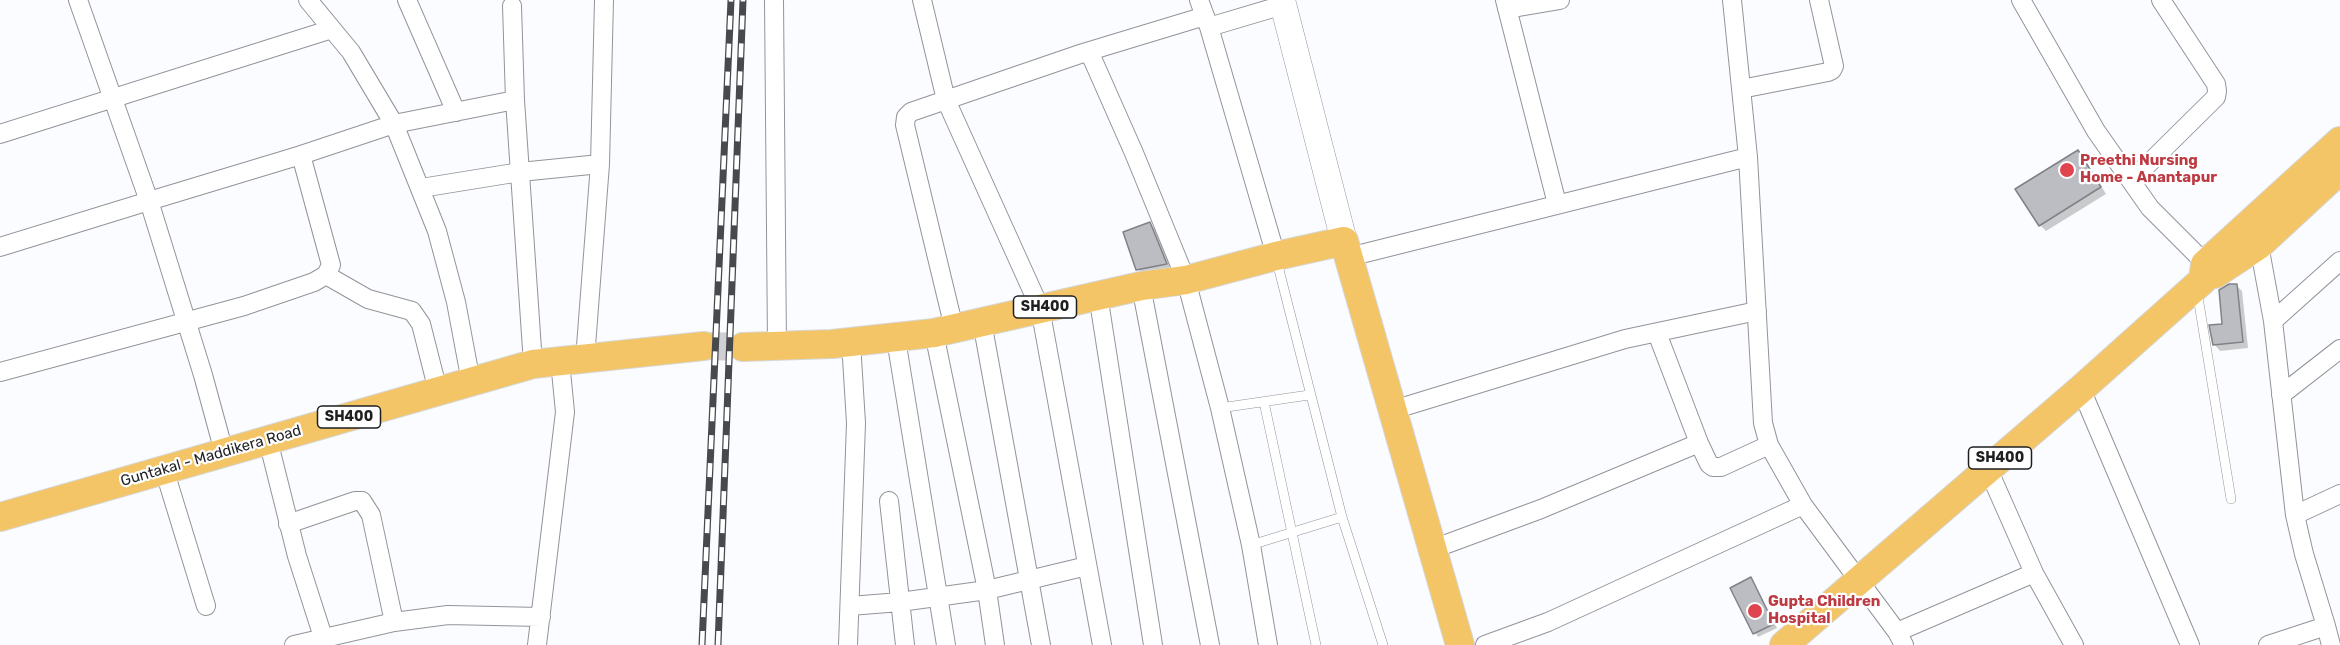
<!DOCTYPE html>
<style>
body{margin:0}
canvas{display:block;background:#fafcff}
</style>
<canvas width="2340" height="645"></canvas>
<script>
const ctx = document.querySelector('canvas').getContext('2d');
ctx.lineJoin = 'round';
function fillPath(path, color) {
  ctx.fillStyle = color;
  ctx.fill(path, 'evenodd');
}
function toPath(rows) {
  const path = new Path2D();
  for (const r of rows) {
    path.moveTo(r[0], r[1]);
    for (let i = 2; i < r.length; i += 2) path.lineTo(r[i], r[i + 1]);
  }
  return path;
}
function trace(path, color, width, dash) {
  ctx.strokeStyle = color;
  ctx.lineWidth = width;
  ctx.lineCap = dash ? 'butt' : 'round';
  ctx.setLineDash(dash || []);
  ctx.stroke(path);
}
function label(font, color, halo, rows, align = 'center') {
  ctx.font = font + ' Rubik,sans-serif';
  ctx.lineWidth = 4.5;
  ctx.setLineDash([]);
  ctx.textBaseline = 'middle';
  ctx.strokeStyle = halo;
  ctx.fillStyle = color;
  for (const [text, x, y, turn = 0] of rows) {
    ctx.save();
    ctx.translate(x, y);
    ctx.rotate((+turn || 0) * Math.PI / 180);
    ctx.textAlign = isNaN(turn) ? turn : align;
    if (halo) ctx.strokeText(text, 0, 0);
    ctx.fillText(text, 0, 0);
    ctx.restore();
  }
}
fillPath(toPath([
 [2078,152,2084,158,2106,194,2046,231,2040,225],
 [1150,224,1156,230,1172,270,1144,276,1138,269],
 [2236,285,2242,291,2248,348,2220,351,2214,344,2224,326],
 [1751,579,1777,628,1758,637,1732,588]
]), '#0003');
const building = toPath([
 [2078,150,2101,187,2039,226,2015,189,2078,150],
 [1150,222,1167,264,1136,270,1123,232,1150,222],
 [2229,284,2237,284,2243,342,2213,345,2209,325,2222,324,2219,290,2229,284],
 [1751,577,1774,624,1753,634,1730,588,1751,577]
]);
fillPath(building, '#bbbdc2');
trace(building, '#808287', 1.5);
trace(toPath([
 [704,346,743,347]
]), '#ced0d3', 28, [28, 14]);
const lane = toPath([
 [1276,258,1342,517,1383,645],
 [2197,291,2231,499],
 [1264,402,1316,645],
 [1220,408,1309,395],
 [1251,545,1342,517]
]);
const street = toPath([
 [78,0,149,201,301,155,394,124,515,100],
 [308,0,351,52,394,124,437,231,456,302,471,382],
 [407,0,456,112],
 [774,0,777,346],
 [922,0,946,100,1040,308,1102,645],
 [1199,0,1209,27,1276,256],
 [1505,0,1557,204],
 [1732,0,1748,157,1763,423,1769,445,1803,505,1897,632,1904,645],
 [2021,0,2096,131,2150,208,2213,271],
 [512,6,515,100,533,364],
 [1507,9,1560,0],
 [1209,27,1283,5],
 [1083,53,1205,16],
 [1741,89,1828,72,1832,70,1834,66,1819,0],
 [0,134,332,29],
 [2131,181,2216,97,2217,91,2216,84,2161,0],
 [421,188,520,172,600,164],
 [2259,245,2273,321,2295,515,2304,554,2326,626,2268,645],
 [0,247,149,201,203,375,224,452],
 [1349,257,1748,157],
 [326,275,368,299,412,311,421,324,438,391],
 [1141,286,1210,645],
 [1098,295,1153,645],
 [2273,321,2340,261],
 [982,322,1041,645],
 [954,328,905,125,906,117,911,112,1083,53,1088,54,1092,58,1134,153,1186,280,1220,408,1251,545,1268,645],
 [934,333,987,590,995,645],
 [1657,333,1699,443,1709,464,1713,467,1721,467,1769,445],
 [896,339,946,645],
 [585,359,600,164,604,0],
 [0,372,244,306,314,282,326,275,331,265,301,155],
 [2081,389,2190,645],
 [2281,395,2340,349],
 [1393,410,1625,339,1757,311],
 [268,440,297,556,323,637],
 [164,469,206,606],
 [1988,469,2034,573,2074,645],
 [889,501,905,645],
 [2295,515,2340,494],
 [288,524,355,501,362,501,371,515,394,622],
 [1433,549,1541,509,1699,443],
 [850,606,900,602,987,590,1087,566],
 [2326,626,2331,645],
 [1897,632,2034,573],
 [294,645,394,622,448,615,541,617],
 [537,645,565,412,560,361],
 [848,645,856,423,851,342],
 [1485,645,1548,622,1803,505]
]);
const secondary = toPath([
 [1282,0,1344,241]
]);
const primary = toPath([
 [2215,274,2259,245,2340,170],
 [743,347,832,344,934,333,1141,286,1186,280,1276,256,1344,241,1460,645],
 [0,517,533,364,704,346],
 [1784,645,2081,389,2203,280,2205,264,2340,141]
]);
trace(lane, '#939499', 10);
trace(street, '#939499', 20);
trace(secondary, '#939499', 27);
trace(primary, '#d6d7d7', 30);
trace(lane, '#fff', 9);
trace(street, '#fff', 18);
trace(secondary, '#fff', 26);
trace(primary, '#f3c566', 28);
const rail = toPath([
 [702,645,731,0],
 [718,645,743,0]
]);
trace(rail, '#48494c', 7);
trace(rail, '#fff', 4.5, [14]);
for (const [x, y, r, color] of [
 [2067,170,8,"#e0444e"],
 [1755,611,8,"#e0444e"]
]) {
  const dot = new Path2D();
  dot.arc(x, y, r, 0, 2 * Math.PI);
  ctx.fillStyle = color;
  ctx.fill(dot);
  trace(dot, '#fff', 2);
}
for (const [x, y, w] of [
 [1045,307,63],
 [349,417,63],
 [2000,458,63]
]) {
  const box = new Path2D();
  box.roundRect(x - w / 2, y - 11, w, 22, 4.5);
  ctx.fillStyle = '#fff';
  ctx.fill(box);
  trace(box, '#1e1f21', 1.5);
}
label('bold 14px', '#1e1f21', null, [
 ["SH400",1045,307],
 ["SH400",349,417],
 ["SH400",2000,458]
]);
label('bold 15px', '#be3a42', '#fff', [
 ["Preethi Nursing",2080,161],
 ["Home - Anantapur",2080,178],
 ["Gupta Children",1768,602],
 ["Hospital",1768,619]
], 'left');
label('15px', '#1e1f21', '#fff', [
 ["Guntakal - Maddikera Road",211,456,-16]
]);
</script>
